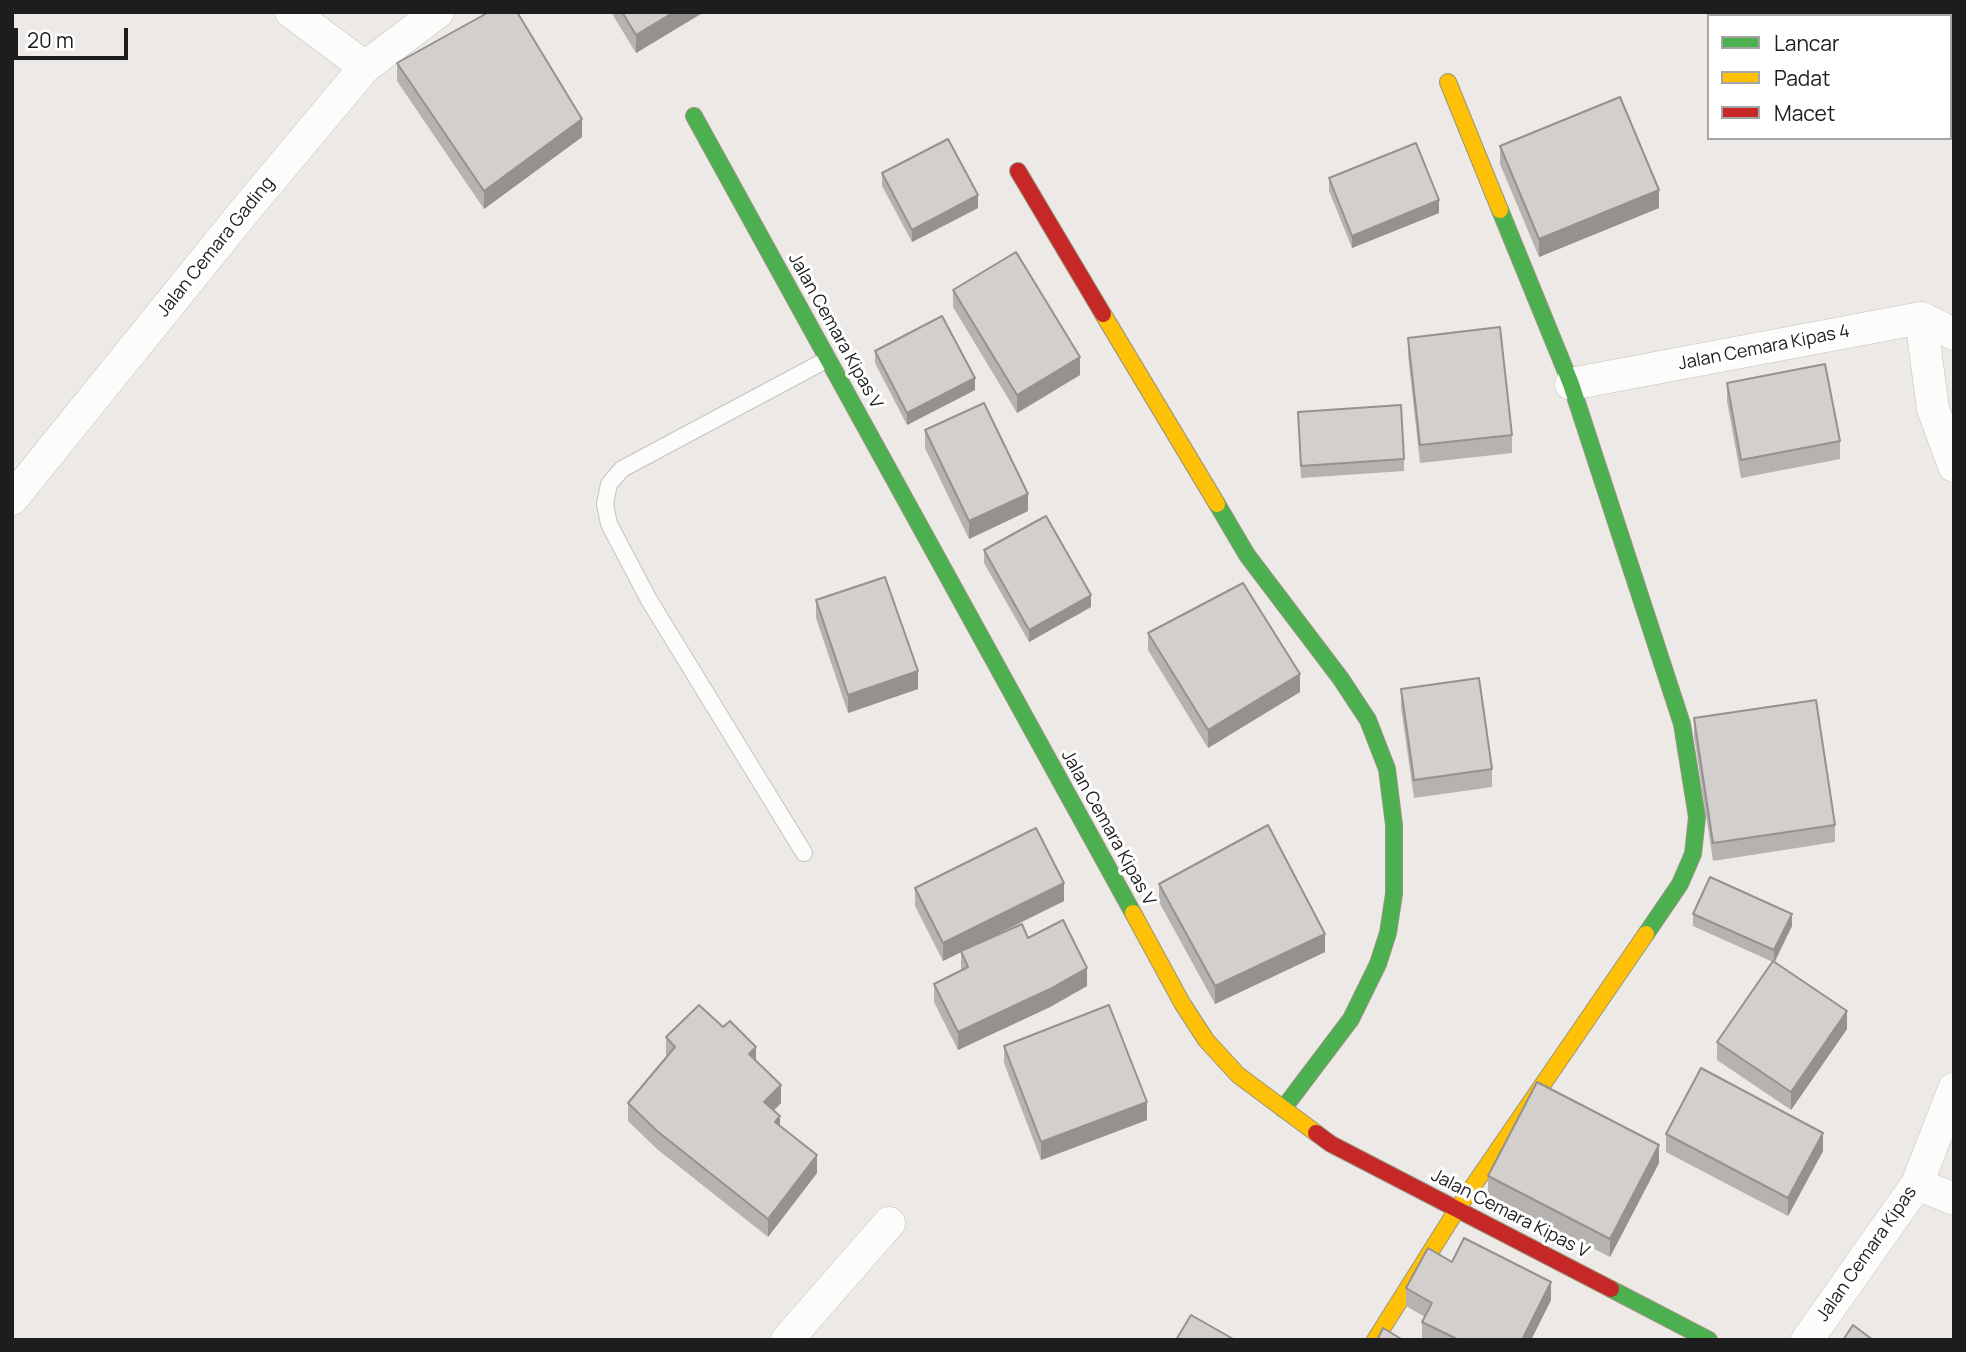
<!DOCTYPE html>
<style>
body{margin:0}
#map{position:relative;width:1966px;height:1352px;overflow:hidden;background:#ece9e6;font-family:Manrope,sans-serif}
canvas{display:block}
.frame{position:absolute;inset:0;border:14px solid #1d1d1d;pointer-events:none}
.legend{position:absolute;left:1707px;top:14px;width:245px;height:126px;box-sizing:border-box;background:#fff;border:2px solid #a5a5a5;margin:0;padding:9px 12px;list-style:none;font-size:21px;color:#1d1d1d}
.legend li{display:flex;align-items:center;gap:14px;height:35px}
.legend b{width:35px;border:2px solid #a5a5a5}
.scale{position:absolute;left:14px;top:28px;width:114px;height:32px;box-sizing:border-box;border:4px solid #1d1d1d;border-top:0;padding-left:9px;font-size:21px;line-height:24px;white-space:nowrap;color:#1d1d1d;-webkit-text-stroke:5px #fff;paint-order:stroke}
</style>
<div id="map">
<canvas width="1966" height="1352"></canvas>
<div class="frame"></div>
<ul class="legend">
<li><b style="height:9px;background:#4caf50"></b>Lancar</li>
<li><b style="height:9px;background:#ffc107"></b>Padat</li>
<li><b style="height:9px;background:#c62828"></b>Macet</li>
</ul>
<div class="scale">20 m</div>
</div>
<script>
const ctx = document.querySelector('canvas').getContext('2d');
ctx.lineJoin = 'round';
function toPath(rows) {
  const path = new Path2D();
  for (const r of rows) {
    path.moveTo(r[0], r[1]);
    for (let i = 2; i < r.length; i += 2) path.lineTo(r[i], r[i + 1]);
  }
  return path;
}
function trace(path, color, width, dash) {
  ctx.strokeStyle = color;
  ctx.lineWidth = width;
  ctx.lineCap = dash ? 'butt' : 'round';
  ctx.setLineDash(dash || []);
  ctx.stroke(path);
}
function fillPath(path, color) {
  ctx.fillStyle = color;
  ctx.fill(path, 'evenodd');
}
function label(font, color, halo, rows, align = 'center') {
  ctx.font = font + ' Manrope,sans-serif';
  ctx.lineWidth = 6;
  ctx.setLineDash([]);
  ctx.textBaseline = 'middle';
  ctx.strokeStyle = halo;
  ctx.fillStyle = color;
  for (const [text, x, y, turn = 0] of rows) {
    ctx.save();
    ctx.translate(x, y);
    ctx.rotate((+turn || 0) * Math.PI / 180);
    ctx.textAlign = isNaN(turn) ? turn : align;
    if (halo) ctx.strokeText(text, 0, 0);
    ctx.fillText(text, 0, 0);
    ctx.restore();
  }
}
const lane = toPath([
 [804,853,649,600,609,524,605,504,609,484,622,469,828,359]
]);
const street = toPath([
 [291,12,365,67],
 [1921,318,1933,409,1954,466],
 [1571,384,1921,318,1954,334],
 [12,499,243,213,365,67,438,12],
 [1917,1184,1954,1199],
 [787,1340,889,1223],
 [1807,1340,1917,1184,1954,1089]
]);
const fast = toPath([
 [694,116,1133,913],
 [1500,210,1571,384,1682,724,1697,817,1693,854,1680,884,1646,934],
 [1217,504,1247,555,1341,679,1368,720,1387,769,1394,825,1394,894,1388,933,1378,964,1351,1019,1283,1109],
 [1611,1289,1709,1340]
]);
const slow = toPath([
 [1448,82,1500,210],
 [1103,314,1217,504],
 [1133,913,1182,1003,1206,1040,1238,1075,1316,1133],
 [1375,1340,1458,1208,1646,934]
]);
const jam = toPath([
 [1018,171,1103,314],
 [1316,1133,1331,1144,1611,1289]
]);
trace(lane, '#c4c3c2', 18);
trace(street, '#c4c3c2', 33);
trace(fast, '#97967d', 18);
trace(slow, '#97967d', 18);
trace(jam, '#97967d', 18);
trace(lane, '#fcfcfb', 16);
trace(street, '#fcfcfb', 32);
trace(fast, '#4caf50', 16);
trace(slow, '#ffc107', 16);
trace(jam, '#c62828', 16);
fillPath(toPath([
 [611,12,704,12,636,53],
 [397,63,582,137,484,209,397,81],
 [1500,146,1659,208,1539,257,1500,164],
 [882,173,978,208,912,242,882,186],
 [1329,178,1439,213,1352,248,1329,191],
 [953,290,1080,375,1017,413,953,307],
 [1408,338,1512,435,1512,453,1420,463,1408,355],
 [875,351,975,390,907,425,875,363],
 [1727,383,1840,441,1840,459,1741,478,1727,401],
 [1298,412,1404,459,1404,471,1301,478],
 [925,430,1028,511,969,539,925,448],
 [984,550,1091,607,1029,642,984,563],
 [816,600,918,689,848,713,816,618],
 [1148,633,1300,692,1208,748,1148,650],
 [1401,689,1492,769,1492,787,1414,798,1401,707],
 [1694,718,1835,825,1835,842,1713,861,1694,736],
 [1159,884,1325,952,1215,1004,1159,902],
 [915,888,1064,901,983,941,1028,938,1087,986,1050,1007,958,1050,934,1002,934,984,961,970,961,952,943,961,915,906],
 [1693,914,1792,926,1775,962,1847,1029,1791,1110,1717,1060,1717,1042,1773,962,1693,926],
 [666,1037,756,1060,781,1103,774,1110,780,1126,817,1173,768,1237,657,1149,628,1121,628,1103,667,1056,666,1055],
 [1004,1046,1147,1120,1041,1160,1004,1063],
 [1666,1134,1823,1151,1788,1216,1666,1152],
 [1954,1134,1954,1156,1952,1155,1952,1137],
 [1659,1163,1610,1257,1488,1194,1488,1176],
 [1452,1262,1551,1300,1531,1340,1422,1340,1422,1322,1425,1317,1406,1306,1406,1288]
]), '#b5b2af');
fillPath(toPath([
 [674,12,704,12,636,53,636,35],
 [582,119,582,137,484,209,484,191],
 [1659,190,1659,208,1539,257,1539,239],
 [978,195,978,208,912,242,912,230],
 [1439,200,1439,213,1352,248,1352,236],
 [1080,357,1080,375,1017,413,1017,395],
 [975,378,975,390,907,425,907,413],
 [1028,494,1028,511,969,539,969,521],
 [1091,595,1091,607,1029,642,1029,630],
 [918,671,918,689,848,713,848,695],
 [1300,674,1300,692,1208,748,1208,730],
 [1064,883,1064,901,943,961,943,943],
 [1792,914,1792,926,1774,962,1774,950],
 [1325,934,1325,952,1215,1004,1215,986],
 [1087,968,1087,986,1050,1007,958,1050,958,1032],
 [1847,1011,1847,1029,1791,1110,1791,1092],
 [756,1047,756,1065,749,1054],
 [781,1085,781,1103,764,1120,764,1102],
 [1147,1102,1147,1120,1041,1160,1041,1142],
 [780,1116,780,1134,775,1122],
 [1823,1133,1823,1151,1788,1216,1788,1198],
 [1659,1145,1659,1163,1610,1257,1610,1239],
 [817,1155,817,1173,768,1237,768,1219],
 [1551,1282,1551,1300,1531,1340,1522,1340]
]), '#94918f');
const building = toPath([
 [489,12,517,12,582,119,484,191,397,63,489,12],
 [622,12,674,12,636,35,622,12],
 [1620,97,1659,190,1539,239,1500,146,1620,97],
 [948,139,978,195,912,230,882,173,948,139],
 [1416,143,1439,200,1352,236,1329,178,1416,143],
 [1016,252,1080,357,1017,395,953,290,1016,252],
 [942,316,975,378,907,413,875,351,942,316],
 [1500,327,1512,435,1420,445,1408,338,1500,327],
 [1825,364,1840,441,1741,460,1727,383,1825,364],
 [984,403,1028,494,969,521,925,430,984,403],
 [1401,405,1404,459,1301,466,1298,412,1401,405],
 [1046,516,1091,595,1029,630,984,550,1046,516],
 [885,577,918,671,848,695,816,600,885,577],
 [1243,583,1300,674,1208,730,1148,633,1243,583],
 [1479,678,1492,769,1414,780,1401,689,1479,678],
 [1816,700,1835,825,1713,843,1694,718,1816,700],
 [1268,825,1325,934,1215,986,1159,884,1268,825],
 [1036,828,1064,883,943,943,915,888,1036,828],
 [1710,877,1792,914,1774,950,1693,914,1710,877],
 [1063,920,1087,968,1050,989,958,1032,934,984,968,967,961,951,1022,924,1028,938,1063,920],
 [1773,961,1847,1011,1791,1092,1717,1042,1773,961],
 [699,1005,723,1027,730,1021,756,1047,749,1054,781,1085,764,1102,780,1116,775,1122,817,1155,768,1219,657,1131,628,1103,675,1047,666,1037,699,1005],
 [1109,1005,1147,1102,1041,1142,1004,1046,1109,1005],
 [1701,1068,1823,1133,1788,1198,1666,1134,1701,1068],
 [1537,1082,1659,1145,1610,1239,1488,1176,1537,1082],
 [1464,1238,1551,1282,1522,1340,1459,1340,1422,1322,1432,1303,1406,1288,1428,1248,1452,1262,1464,1238],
 [1191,1315,1235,1340,1176,1340,1191,1315],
 [1853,1325,1873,1340,1843,1340,1853,1325],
 [1383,1328,1403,1340,1377,1340,1383,1328]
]);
fillPath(building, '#d3cfcc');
trace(building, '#94918f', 2);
label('18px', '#1d1d1d', '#fff', [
 ["Jalan Cemara Gading",216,247,-51],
 ["Jalan Cemara Kipas V",835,331,61],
 ["Jalan Cemara Kipas 4",1764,348,-11],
 ["Jalan Cemara Kipas V",1108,828,61],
 ["Jalan Cemara Kipas V",1510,1214,27],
 ["Jalan Cemara Kipas",1867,1254,-55]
]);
</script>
